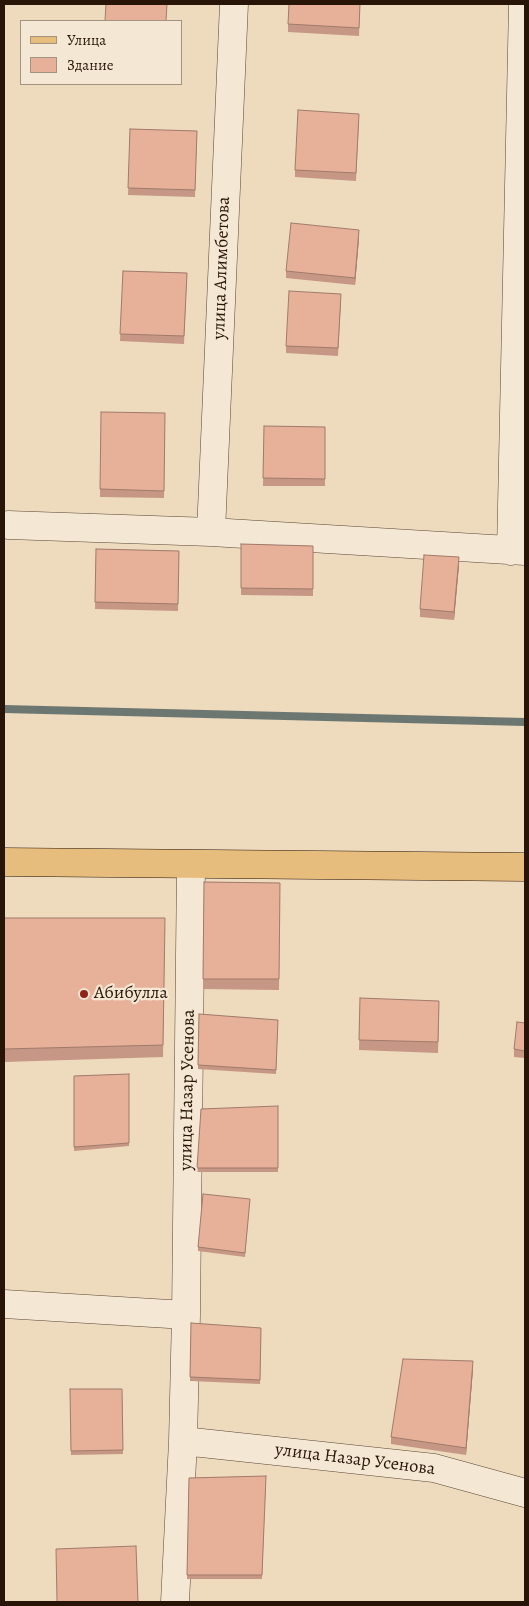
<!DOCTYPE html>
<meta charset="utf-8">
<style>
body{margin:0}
#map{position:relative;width:529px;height:1606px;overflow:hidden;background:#eedabd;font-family:Alegreya,serif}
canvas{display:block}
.frame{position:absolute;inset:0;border:5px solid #291507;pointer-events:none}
.legend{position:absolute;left:20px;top:20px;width:162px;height:65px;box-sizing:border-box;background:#f4e7d4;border:1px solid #a39382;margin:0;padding:6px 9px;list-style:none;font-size:15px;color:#291507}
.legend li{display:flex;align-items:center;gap:10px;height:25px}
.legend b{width:25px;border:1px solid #a39382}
</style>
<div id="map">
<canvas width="529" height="1606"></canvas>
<div class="frame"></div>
<ul class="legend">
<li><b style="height:6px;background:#e7bd7e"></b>Улица</li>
<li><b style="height:14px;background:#e6b099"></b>Здание</li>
</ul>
</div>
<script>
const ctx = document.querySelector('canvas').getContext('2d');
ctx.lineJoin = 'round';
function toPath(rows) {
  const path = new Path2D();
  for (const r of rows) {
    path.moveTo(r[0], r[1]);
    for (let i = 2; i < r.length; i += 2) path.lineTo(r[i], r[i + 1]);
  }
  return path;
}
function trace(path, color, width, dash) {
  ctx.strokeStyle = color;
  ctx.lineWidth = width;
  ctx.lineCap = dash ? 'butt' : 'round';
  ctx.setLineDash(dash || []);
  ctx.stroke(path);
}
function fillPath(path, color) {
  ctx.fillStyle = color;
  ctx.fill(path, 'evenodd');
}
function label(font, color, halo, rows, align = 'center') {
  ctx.font = font + ' Alegreya,serif';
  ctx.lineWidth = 4.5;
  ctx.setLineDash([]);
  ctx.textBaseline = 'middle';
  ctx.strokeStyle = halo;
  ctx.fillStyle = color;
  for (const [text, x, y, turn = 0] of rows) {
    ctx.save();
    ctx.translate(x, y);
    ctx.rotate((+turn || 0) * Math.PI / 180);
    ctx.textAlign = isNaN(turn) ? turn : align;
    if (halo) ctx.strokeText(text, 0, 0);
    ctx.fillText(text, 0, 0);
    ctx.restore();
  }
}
trace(toPath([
 [4,709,525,722]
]), '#6d7771', 8);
const minor = toPath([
 [8,525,211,532,525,551],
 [211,532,234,4],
 [511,551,523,4],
 [4,1304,186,1315],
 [183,1441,434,1468,525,1493],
 [175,1602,183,1441,186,1315,191,865]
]);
const major = toPath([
 [4,862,525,867]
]);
trace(minor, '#5a4634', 29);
trace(major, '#291507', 29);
trace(minor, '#f4e7d4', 28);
trace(major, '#e7bd7e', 28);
fillPath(toPath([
 [360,4,359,36,288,32,288,24],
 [359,121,356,181,295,177,295,170],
 [130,129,197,131,195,197,128,195],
 [359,238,355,285,286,278,286,271],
 [123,271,187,273,184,344,120,341],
 [341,301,338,356,286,353,286,346],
 [165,413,164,498,100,497,100,489],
 [264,426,325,427,325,486,263,486],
 [241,544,313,546,313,596,241,595],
 [96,549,179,551,178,611,95,609],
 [459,565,454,620,420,617,420,609],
 [204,882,280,883,279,990,203,989],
 [4,918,165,918,163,1057,4,1062],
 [360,998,439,1011,438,1053,359,1050],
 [199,1014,278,1020,276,1074,198,1069],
 [525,1023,525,1058,514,1057,514,1049],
 [129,1074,129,1146,74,1151,74,1076],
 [201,1109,278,1168,278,1172,197,1172],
 [250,1199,245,1257,198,1251,198,1247],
 [191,1323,261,1328,260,1384,190,1381],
 [473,1369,466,1455,391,1444,391,1437],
 [70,1389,122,1389,123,1454,71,1455],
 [266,1476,262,1579,187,1579,189,1478]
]), '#c69784');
fillPath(toPath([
 [359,230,359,238,355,285,355,278],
 [459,557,459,565,454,620,454,612],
 [473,1361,473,1369,466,1455,466,1448]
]), '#a17b6b');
const building = toPath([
 [106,4,167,4,166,21,105,21,106,4],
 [289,4,360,4,359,28,288,24,289,4],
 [298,110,359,114,356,173,295,170,298,110],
 [130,129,197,131,195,190,128,188,130,129],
 [291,223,359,230,355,278,286,271,291,223],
 [123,271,187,273,184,336,120,334,123,271],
 [289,291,341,294,338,348,286,346,289,291],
 [101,412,165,413,164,491,100,489,101,412],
 [264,426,325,427,325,479,263,478,264,426],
 [241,544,313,546,313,589,241,588,241,544],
 [96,549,179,551,178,604,95,602,96,549],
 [424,555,459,557,454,612,420,609,424,555],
 [204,882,280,883,279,979,203,979,204,882],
 [4,918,165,918,163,1045,4,1049,4,918],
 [360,998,439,1001,438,1042,359,1040,360,998],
 [199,1014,278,1020,276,1070,198,1065,199,1014],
 [517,1022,525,1023,525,1051,514,1049,517,1022],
 [129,1074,129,1143,74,1147,74,1076,129,1074],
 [278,1106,278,1168,197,1168,201,1109,278,1106],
 [203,1194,250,1199,245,1253,198,1247,203,1194],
 [191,1323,261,1328,260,1380,190,1377,191,1323],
 [403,1359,473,1361,466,1448,391,1437,403,1359],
 [70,1389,122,1389,123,1450,71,1451,70,1389],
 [266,1476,262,1575,187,1575,189,1478,266,1476],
 [136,1546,138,1602,57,1602,56,1549,136,1546]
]);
fillPath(building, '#e6b099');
trace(building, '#a17b6b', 1);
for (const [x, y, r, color] of [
 [84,994,5,"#8f2418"]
]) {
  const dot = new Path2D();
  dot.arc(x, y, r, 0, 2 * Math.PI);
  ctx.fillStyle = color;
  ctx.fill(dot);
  trace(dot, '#f4e7d4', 2);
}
label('18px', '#291507', '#f4e7d4', [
 ["улица Алимбетова",222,268,-88],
 ["улица Назар Усенова",188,1090,-89],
 ["улица Назар Усенова",355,1460,7]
]);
label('18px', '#291507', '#f4e7d4', [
 ["Абибулла",94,994]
], 'left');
</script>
